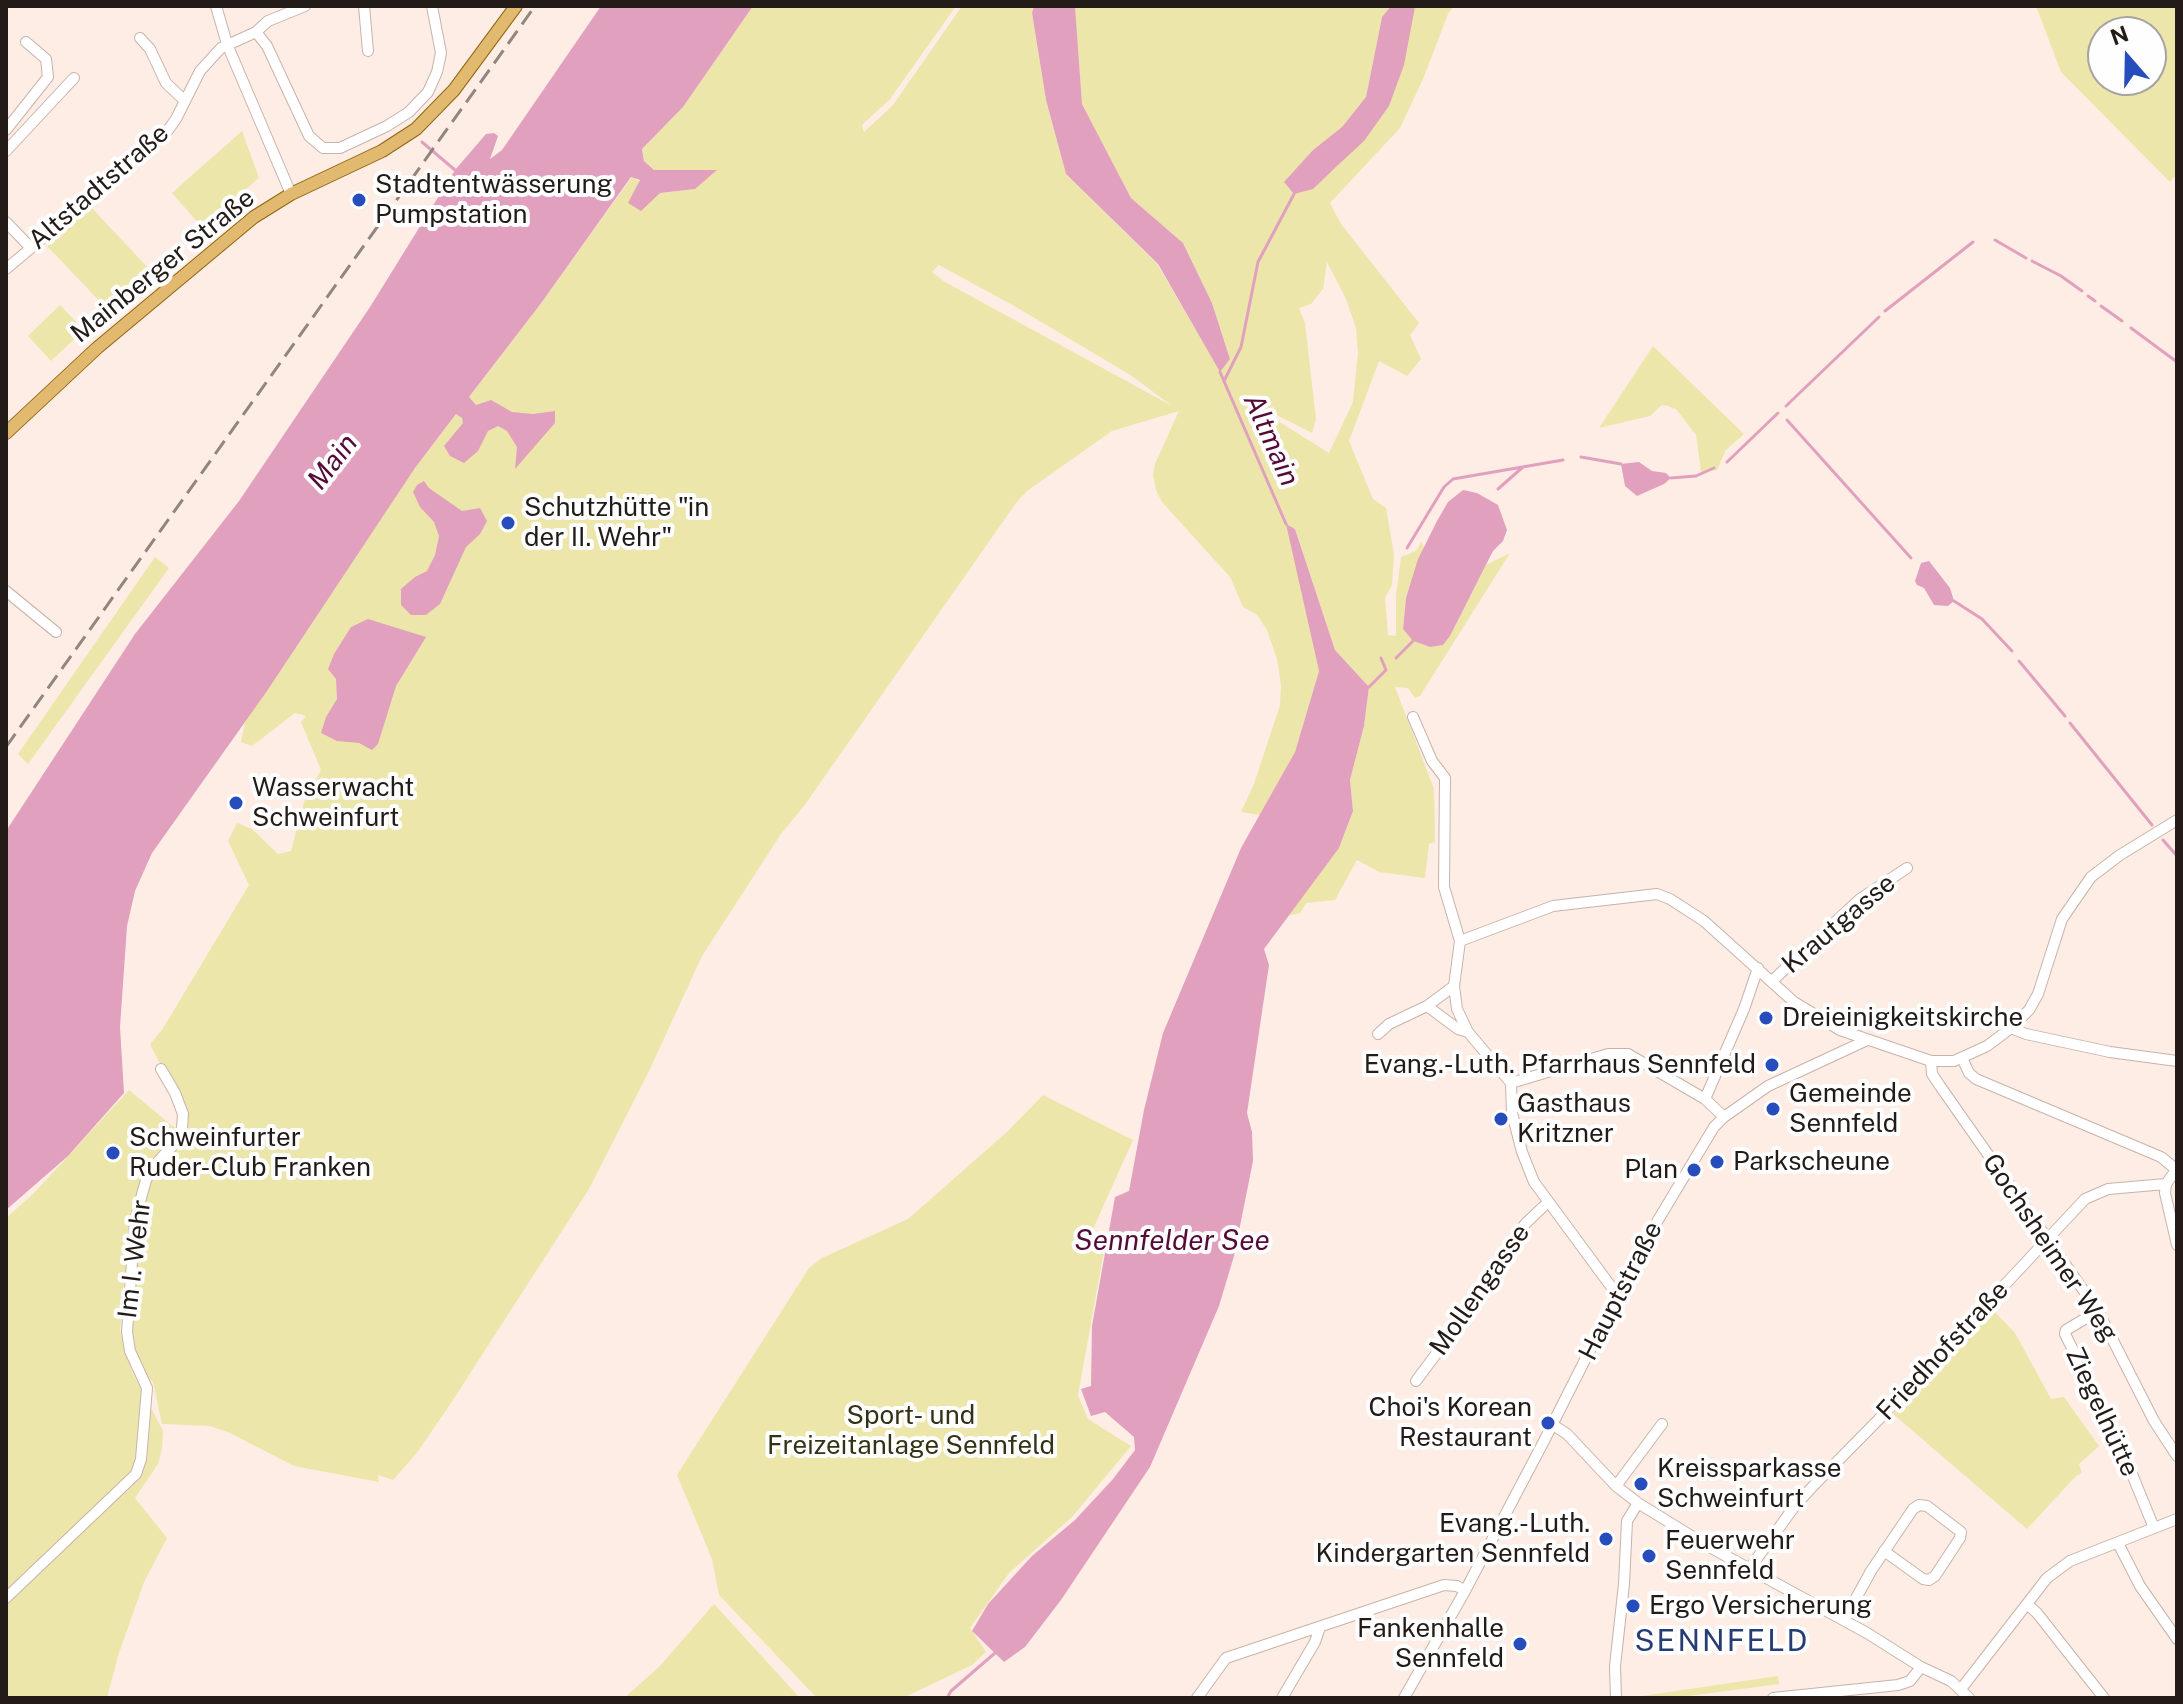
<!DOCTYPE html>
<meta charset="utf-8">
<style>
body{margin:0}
#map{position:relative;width:2183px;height:1704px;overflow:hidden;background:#feede5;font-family:"Public Sans",sans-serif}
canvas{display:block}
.frame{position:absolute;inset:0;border:8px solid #221b17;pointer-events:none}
.north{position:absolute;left:2087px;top:16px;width:80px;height:80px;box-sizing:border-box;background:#fefefe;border:2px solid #a6a3a2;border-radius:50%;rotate:340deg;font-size:22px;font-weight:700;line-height:32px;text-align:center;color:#221b17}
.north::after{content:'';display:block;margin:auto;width:28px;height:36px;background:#274cbb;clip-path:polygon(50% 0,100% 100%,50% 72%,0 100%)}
</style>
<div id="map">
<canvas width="2183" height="1704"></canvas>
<div class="frame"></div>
<div class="north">N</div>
</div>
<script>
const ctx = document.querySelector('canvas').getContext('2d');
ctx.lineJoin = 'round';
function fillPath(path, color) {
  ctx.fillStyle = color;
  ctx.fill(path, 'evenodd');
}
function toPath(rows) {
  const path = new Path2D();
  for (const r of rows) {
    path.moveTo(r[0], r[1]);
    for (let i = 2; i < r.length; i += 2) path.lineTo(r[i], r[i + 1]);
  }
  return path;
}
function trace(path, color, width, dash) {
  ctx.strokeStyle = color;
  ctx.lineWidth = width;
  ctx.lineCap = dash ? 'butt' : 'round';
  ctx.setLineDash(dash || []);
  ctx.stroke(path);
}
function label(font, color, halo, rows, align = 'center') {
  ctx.font = font + ' "Public Sans",sans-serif';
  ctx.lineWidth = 8;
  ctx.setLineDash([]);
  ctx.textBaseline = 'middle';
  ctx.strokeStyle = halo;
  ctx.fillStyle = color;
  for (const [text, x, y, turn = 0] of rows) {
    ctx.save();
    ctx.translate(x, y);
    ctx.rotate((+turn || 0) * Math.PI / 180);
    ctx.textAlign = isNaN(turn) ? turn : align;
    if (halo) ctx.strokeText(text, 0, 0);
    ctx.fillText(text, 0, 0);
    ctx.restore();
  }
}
fillPath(toPath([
 [753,6,956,6,890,99,862,125,864,132,893,105,962,6,1034,6,1032,14,1046,100,1066,174,1157,264,1220,371,1230,359,1212,303,1183,243,1131,198,1082,104,1075,6,1391,6,1382,17,1366,97,1342,127,1313,150,1285,182,1294,194,1337,166,1415,8,1411,6,1454,6,1448,14,1423,79,1400,128,1330,203,1341,224,1419,323,1410,335,1421,359,1407,376,1379,361,1349,441,1373,499,1386,508,1394,554,1392,585,1385,598,1388,635,1396,636,1396,595,1401,557,1416,551,1421,542,1424,547,1406,598,1403,629,1413,641,1430,647,1443,645,1450,636,1486,565,1510,553,1420,696,1415,698,1408,688,1395,687,1434,789,1435,842,1429,844,1425,878,1379,872,1357,860,1335,900,1306,903,1300,913,1287,916,1339,848,1353,811,1350,780,1364,726,1369,687,1335,650,1295,529,1287,525,1319,671,1295,752,1260,815,1241,812,1254,784,1280,705,1281,685,1277,659,1267,630,1257,615,1243,607,1230,577,1162,502,1156,490,1153,475,1155,464,1179,411,1112,431,1027,491,1016,503,804,806,781,834,702,956,649,1071,589,1189,449,1406,416,1454,393,1480,378,1475,379,1482,294,1466,230,1433,210,1426,162,1424,153,1382,139,1370,130,1351,141,1195,182,1128,175,1093,150,1044,162,1030,249,885,228,841,237,823,252,829,278,854,291,851,304,802,321,770,301,722,306,716,295,713,252,746,241,742,245,722,415,468,542,302,632,177,660,193,694,189,716,170,654,170,644,161,642,149,683,107],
 [1327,262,1346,299,1356,328,1358,353,1353,402,1329,453,1270,416,1245,406,1259,406,1312,433,1316,419,1305,323,1299,308,1311,304,1323,289],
 [939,265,1016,307,1132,376,1172,406,945,282,932,272],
 [2036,6,2177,6,2177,174,2170,182,2061,72],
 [2103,32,2151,32,2151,80,2103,80],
 [242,131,259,178,202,227,172,193],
 [90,206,150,270,108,310,47,246],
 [60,305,84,330,51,361,28,336],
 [1653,346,1744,434,1726,450,1717,470,1701,472,1696,435,1676,409,1668,406,1662,405,1650,416,1599,428],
 [155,557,169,568,28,764,18,754],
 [129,1090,176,1129,164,1149,148,1166,129,1227,120,1331,132,1372,163,1431,162,1449,158,1464,135,1498,167,1538,144,1582,118,1656,107,1698,6,1698,6,1218,33,1194],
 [1043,1095,1133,1140,1088,1240,1104,1251,1078,1395,1088,1419,1131,1446,1072,1517,1009,1573,970,1628,986,1652,972,1665,903,1698,817,1698,719,1595,712,1559,677,1475,809,1268,822,1258,908,1219,1007,1132],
 [1992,1309,2015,1333,2051,1399,2064,1397,2099,1446,2079,1464,2082,1473,2076,1476,2027,1529,1893,1414],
 [714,1604,800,1698,624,1698,659,1667],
 [1778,1676,1779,1684,1673,1698,1628,1698]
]), '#ece6aa');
fillPath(toPath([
 [601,6,753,6,683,107,642,149,644,161,654,170,717,170,695,189,660,193,641,211,628,203,640,180,631,177,542,302,469,397,476,405,491,400,512,412,533,414,555,411,555,423,515,469,517,447,507,431,498,426,488,431,478,451,464,463,450,456,444,446,463,423,462,418,456,414,415,468,267,691,152,853,135,891,127,926,120,1027,124,1093,68,1156,6,1210,6,831,135,634,239,501,370,307,455,170,486,134,494,133,498,136,490,159,502,150],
 [1034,6,1075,6,1082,104,1131,198,1183,243,1212,303,1230,359,1220,372,1158,264,1066,174,1046,100,1032,13],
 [1391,6,1415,7,1404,65,1389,106,1364,141,1337,166,1313,189,1294,194,1284,182,1313,150,1342,127,1366,97,1382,17],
 [1639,462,1652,471,1666,473,1671,478,1664,484,1637,496,1625,486,1621,464],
 [424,481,429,488,462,511,480,508,487,521,480,534,466,547,440,604,426,615,411,615,401,605,401,589,415,577,427,571,435,555,439,536,434,522,420,507,413,492,417,485],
 [1463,490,1477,493,1498,505,1507,530,1503,541,1493,551,1450,636,1443,645,1430,647,1413,641,1403,629,1406,598,1418,559,1437,521,1448,502],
 [1286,524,1295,529,1335,650,1369,687,1364,726,1350,780,1353,811,1339,848,1264,949,1269,965,1247,1113,1252,1132,1253,1161,1234,1256,1219,1306,1150,1467,1061,1600,1025,1647,1004,1662,972,1631,988,1604,1032,1556,1075,1520,1113,1479,1135,1450,1134,1437,1105,1412,1091,1416,1081,1389,1091,1386,1092,1326,1115,1197,1129,1191,1144,1110,1163,1033,1241,848,1295,752,1319,671],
 [1929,561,1950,588,1954,601,1948,606,1934,605,1924,588,1917,585,1915,581,1921,563],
 [368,619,426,637,396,686,378,744,372,750,359,743,337,741,321,733,326,717,337,699,336,679,328,669,334,654,351,627]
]), '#e1a1be');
trace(toPath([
 [422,142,455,170],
 [1995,240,2026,258],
 [2032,261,2061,276,2082,291],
 [2088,296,2095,301],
 [2101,306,2122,321],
 [1885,311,1973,242],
 [2131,328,2177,362],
 [1220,372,1286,524],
 [1224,381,1241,347,1258,262,1294,194],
 [1786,406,1879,317],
 [1787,420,1911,558],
 [1581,457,1621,464],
 [1727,462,1778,413],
 [1671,478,1696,476,1714,468],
 [1498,489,1523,467],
 [1407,548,1444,487,1453,479,1563,460],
 [1954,601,1982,619,2012,651],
 [1396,658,1413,641],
 [2019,661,2065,716],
 [1369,687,1386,670,1381,658],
 [2070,723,2152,825],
 [2163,840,2177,856],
 [947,1698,951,1691,995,1653]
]), '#e1a1be', 3);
const minor = toPath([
 [216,6,227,44,291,194],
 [364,6,368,51],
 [256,32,267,46,309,136,323,148,340,148,387,126,409,112,428,92,437,72,441,53,432,6],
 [140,38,150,49,166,83,185,101],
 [6,130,48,77,46,59,26,42],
 [6,151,74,78],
 [6,222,30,247],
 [6,269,163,137,176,119,200,71,221,48,256,32,268,21,305,6],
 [6,591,56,632],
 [1413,717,1432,761,1445,778,1444,887,1460,941,1454,986,1457,1009,1468,1032,1511,1083,1512,1113,1522,1152,1534,1182,1618,1296],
 [1460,941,1553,906,1657,894,1670,899,1704,921,1794,1002,1840,1030,1931,1061,1954,1061,1987,1046,2011,1028,2029,1010,2038,994,2062,919,2091,877,2120,855,2177,820],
 [1772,981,1860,899,1907,868],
 [1427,1006,1458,1029,1468,1032],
 [2011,1028,2026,1034,2110,1052,2177,1061],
 [1378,1034,1389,1024,1427,1006,1454,986],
 [1962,1058,1969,1073,1976,1079,2161,1157,2177,1170],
 [1931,1061,1932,1074,1940,1086,2098,1311,2154,1421,2177,1456],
 [1511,1083,1608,1054,1628,1054,1705,1099,1724,1117],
 [1705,1099,1744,1009,1758,968],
 [2176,1170,2166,1184,2165,1193,2177,1245],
 [2098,1311,2066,1330,2065,1334,2121,1447,2154,1528],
 [1416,1381,1489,1283,1525,1224,1547,1203],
 [1553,1425,1567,1434,1616,1486,1638,1503,1706,1545,1867,1633,1921,1667,1951,1681,1969,1698],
 [1616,1486,1662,1424],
 [2118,1543,2140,1586,2177,1639],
 [1750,1568,1794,1507,1815,1484,1883,1415,2085,1199,2108,1189,2166,1184],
 [6,1598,136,1474,141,1459,147,1388,130,1351,127,1332,135,1220,146,1180,154,1166,176,1142,182,1128,183,1114,175,1093,161,1069],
 [2027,1604,2037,1613,2104,1698],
 [1844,1620,1871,1571,1913,1509,1919,1505,1927,1506,1961,1532,1960,1538,1935,1576,1929,1580,1923,1579,1884,1551],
 [1961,1689,2047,1578,2070,1561,2177,1519],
 [1197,1698,1226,1658,1444,1585,1457,1586,1465,1591],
 [1282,1698,1315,1642,1320,1627],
 [1404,1698,1465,1591,1544,1441,1643,1245,1714,1127,1724,1117,1768,1086,1865,1041],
 [1616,1698,1615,1666,1624,1584,1627,1521,1638,1503],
 [1773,1698,1898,1685,1910,1681,1921,1667]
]);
const major = toPath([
 [6,433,97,348,254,217,291,194,382,151,416,129,454,90,516,6]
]);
trace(minor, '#c7b3aa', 12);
trace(major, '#926412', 14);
trace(minor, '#fff', 10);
trace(major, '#e2ba6f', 12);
trace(toPath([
 [6,747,535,6]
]), '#91857f', 3, [16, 8]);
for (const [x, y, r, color] of [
 [359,200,8,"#274cbb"],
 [508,523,8,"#274cbb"],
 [236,803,8,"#274cbb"],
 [1766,1018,8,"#274cbb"],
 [1772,1065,8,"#274cbb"],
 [1773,1109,8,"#274cbb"],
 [1501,1119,8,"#274cbb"],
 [113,1153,8,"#274cbb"],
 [1717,1162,8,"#274cbb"],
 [1694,1170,8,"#274cbb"],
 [1548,1423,8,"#274cbb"],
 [1641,1484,8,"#274cbb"],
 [1606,1539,8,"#274cbb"],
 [1649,1556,8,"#274cbb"],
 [1633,1606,8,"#274cbb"],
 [1520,1644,8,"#274cbb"]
]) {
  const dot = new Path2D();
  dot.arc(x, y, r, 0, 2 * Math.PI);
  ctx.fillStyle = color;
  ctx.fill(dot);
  trace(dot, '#fefefe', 3);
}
label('26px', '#221b17', '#fefefe', [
 ["Stadtentwässerung",375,185],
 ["Pumpstation",375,215],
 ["Schutzhütte \"in",524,508],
 ["der II. Wehr\"",524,538],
 ["Wasserwacht",252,788],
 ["Schweinfurt",252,818],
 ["Dreieinigkeitskirche",1782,1018],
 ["Evang.-Luth. Pfarrhaus Sennfeld",1756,1065,"right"],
 ["Gemeinde",1789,1094],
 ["Sennfeld",1789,1124],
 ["Gasthaus",1517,1104],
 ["Kritzner",1517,1134],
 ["Schweinfurter",129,1138],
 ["Ruder-Club Franken",129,1168],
 ["Parkscheune",1733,1162],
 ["Plan",1678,1170,"right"],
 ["Choi's Korean",1532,1408,"right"],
 ["Restaurant",1532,1438,"right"],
 ["Kreissparkasse",1657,1469],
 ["Schweinfurt",1657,1499],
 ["Evang.-Luth.",1590,1524,"right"],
 ["Kindergarten Sennfeld",1590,1554,"right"],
 ["Feuerwehr",1665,1541],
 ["Sennfeld",1665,1571],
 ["Ergo Versicherung",1649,1606],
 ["Fankenhalle",1504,1629,"right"],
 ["Sennfeld",1504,1659,"right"]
], 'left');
label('26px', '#221b17', '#fefefe', [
 ["Altstadtstraße",99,187,-41],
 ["Mainberger Straße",163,266,-39],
 ["Krautgasse",1839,924,-40],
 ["Gochsheimer Weg",2050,1248,56],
 ["Im I. Wehr",135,1259,-83],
 ["Mollengasse",1480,1290,-55],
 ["Hauptstraße",1621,1291,-63],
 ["Friedhofstraße",1943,1351,-47],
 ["Ziegelhütte",2102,1412,65]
]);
label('26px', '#343114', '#fefefe', [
 ["Sport- und",911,1416],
 ["Freizeitanlage Sennfeld",911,1446]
]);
label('italic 28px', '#550b37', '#fefefe', [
 ["Altmain",1271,440,66],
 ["Main",333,462,-52],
 ["Sennfelder See",1172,1241]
]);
ctx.letterSpacing = '2px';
label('30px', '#263c74', '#fefefe', [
 ["SENNFELD",1722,1642]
]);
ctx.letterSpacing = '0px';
</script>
